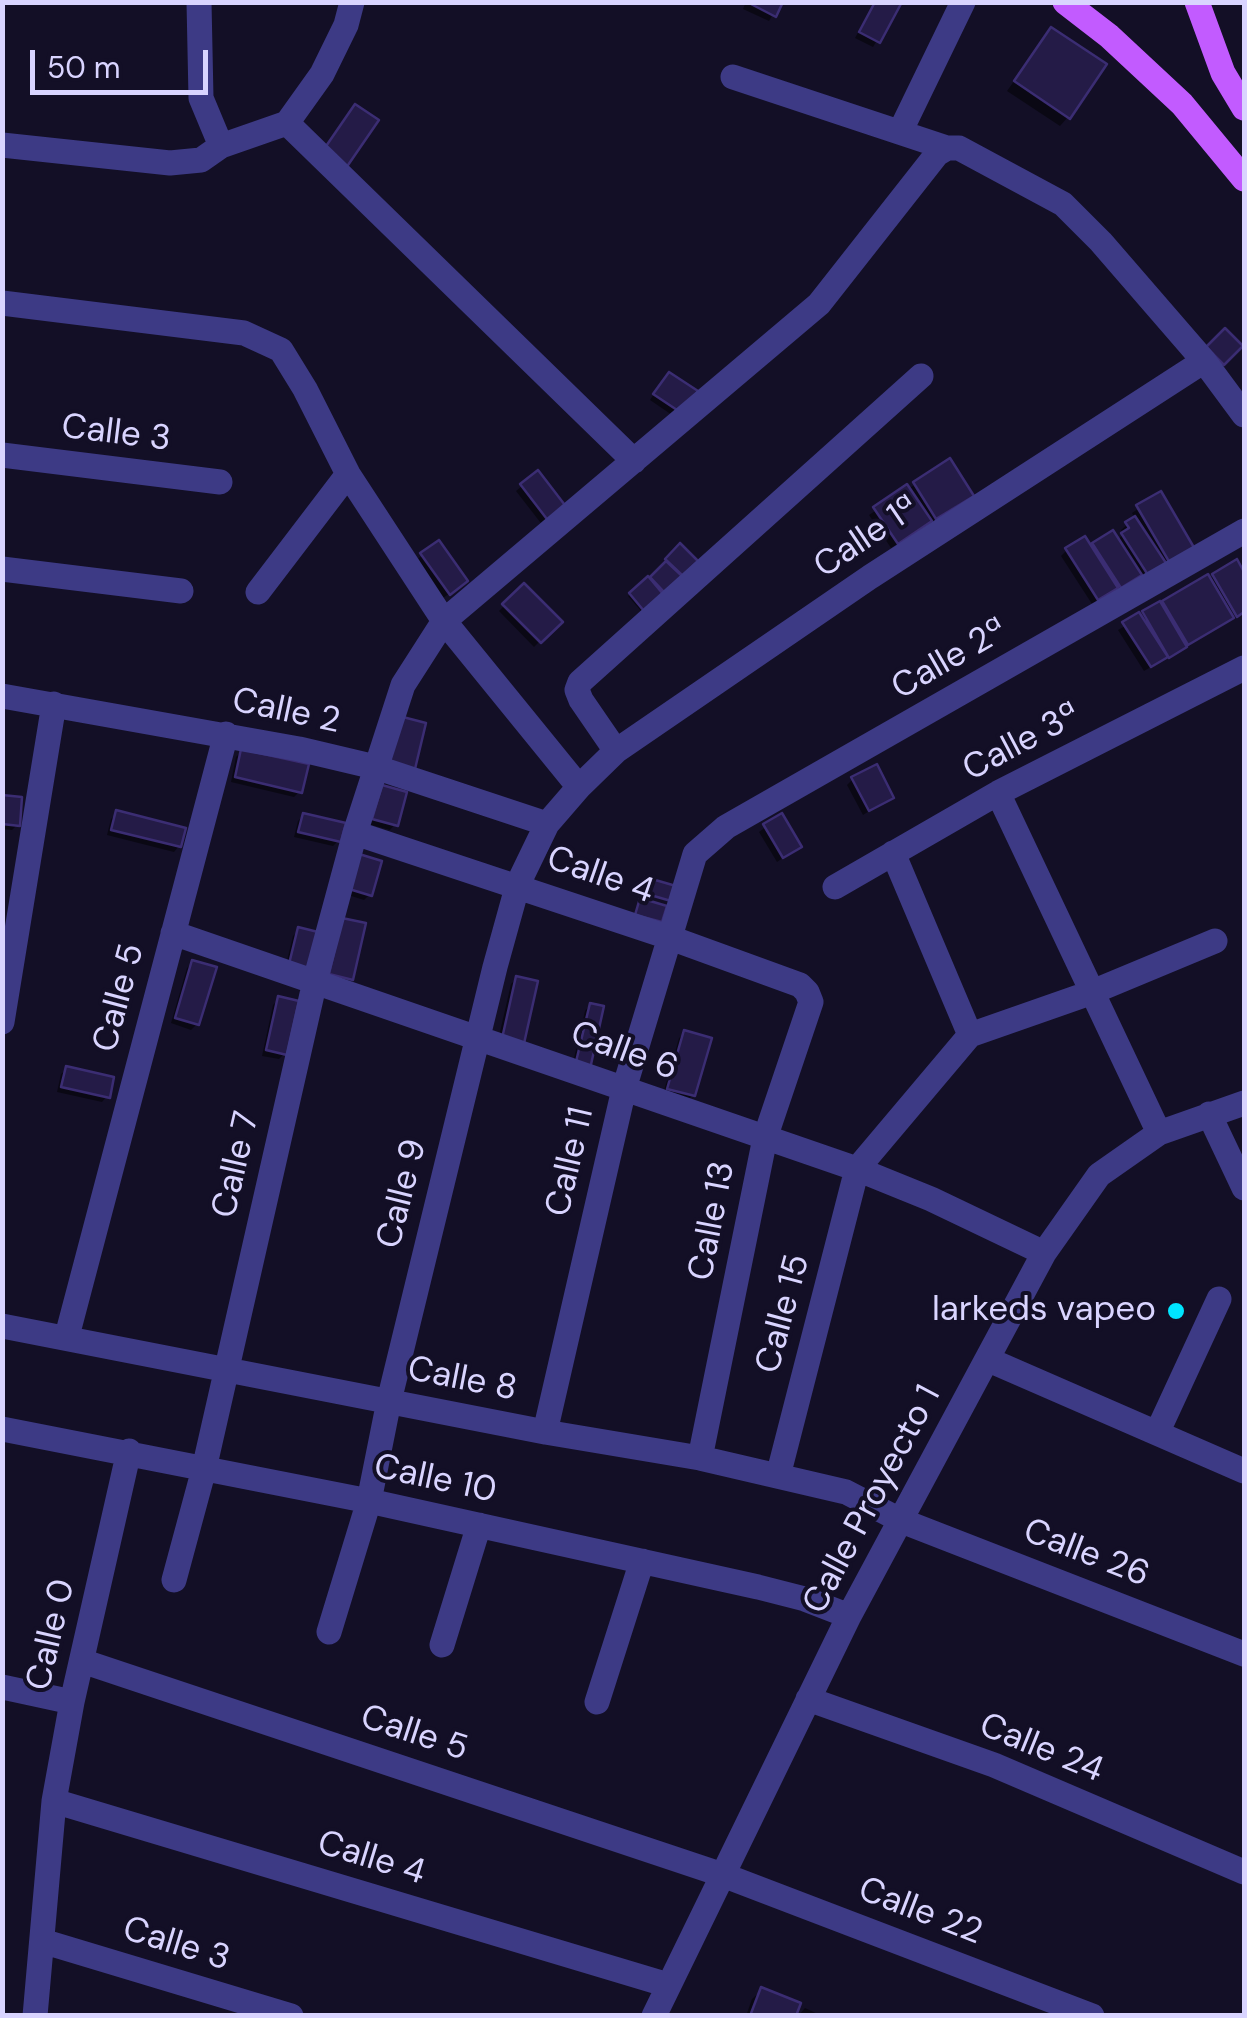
<!DOCTYPE html>
<meta charset="utf-8">
<style>
body{margin:0}
#map{position:relative;width:1247px;height:2018px;overflow:hidden;background:#130f26;font-family:"DM Sans",sans-serif}
canvas{display:block}
.frame{position:absolute;inset:0;border:5px solid #d9d4ff;pointer-events:none}
.scale{position:absolute;left:30px;top:50px;width:178px;height:45px;box-sizing:border-box;border:5px solid #d9d4ff;border-top:0;padding-left:12px;font-size:30px;line-height:35px;white-space:nowrap;color:#d9d4ff;-webkit-text-stroke:8px #130f26;paint-order:stroke}
</style>
<div id="map">
<canvas width="1247" height="2018"></canvas>
<div class="frame"></div>
<div class="scale">50 m</div>
</div>
<script>
const ctx = document.querySelector('canvas').getContext('2d');
ctx.lineJoin = 'round';
function fillPath(path, color) {
  ctx.fillStyle = color;
  ctx.fill(path, 'evenodd');
}
function toPath(rows) {
  const path = new Path2D();
  for (const r of rows) {
    path.moveTo(r[0], r[1]);
    for (let i = 2; i < r.length; i += 2) path.lineTo(r[i], r[i + 1]);
  }
  return path;
}
function trace(path, color, width, dash) {
  ctx.strokeStyle = color;
  ctx.lineWidth = width;
  ctx.lineCap = dash ? 'butt' : 'round';
  ctx.setLineDash(dash || []);
  ctx.stroke(path);
}
function label(font, color, halo, rows, align = 'center') {
  ctx.font = font + ' "DM Sans",sans-serif';
  ctx.lineWidth = 8;
  ctx.setLineDash([]);
  ctx.textBaseline = 'middle';
  ctx.strokeStyle = halo;
  ctx.fillStyle = color;
  for (const [text, x, y, turn = 0] of rows) {
    ctx.save();
    ctx.translate(x, y);
    ctx.rotate((+turn || 0) * Math.PI / 180);
    ctx.textAlign = isNaN(turn) ? turn : align;
    if (halo) ctx.strokeText(text, 0, 0);
    ctx.fillText(text, 0, 0);
    ctx.restore();
  }
}
fillPath(toPath([
 [746,2,780,2,769,21,743,9],
 [875,2,900,2,873,47,855,38],
 [1051,30,1068,117,1060,126,1007,91],
 [663,380,694,392,675,417,650,400],
 [949,462,965,501,891,548,869,515],
 [522,486,568,513,547,531,516,491],
 [1160,494,1193,550,1115,592,1113,589,1092,604,1061,556,1067,550,1117,541,1123,534,1121,530,1135,518,1132,513],
 [680,547,694,561,641,611,628,596,650,580],
 [422,555,460,586,443,598,416,561],
 [1236,563,1244,577,1244,613,1144,671,1118,630],
 [524,586,559,622,534,647,499,611],
 [242,751,300,791,294,797,231,782,236,757],
 [853,779,891,797,863,815,847,785],
 [377,794,395,824,390,830,368,824],
 [2,798,18,824,12,830,2,829],
 [117,813,179,846,174,852,107,835,111,819],
 [303,816,339,840,333,846,294,837,298,821],
 [781,816,799,847,777,862,759,832],
 [360,857,370,894,364,900,345,894],
 [643,882,669,900,640,894],
 [299,930,307,967,285,969,293,936],
 [193,962,197,1024,191,1030,171,1023,187,968],
 [517,978,535,983,496,1049,511,984],
 [279,999,284,1054,279,1059,262,1056,273,1005],
 [590,1005,587,1067,571,1071,585,1011],
 [685,1033,693,1095,687,1101,663,1094,679,1038],
 [67,1069,107,1096,102,1102,57,1092,61,1074],
 [762,1990,794,2016,746,2016,752,1999],
 [805,2008,822,2016,798,2016]
]), '#0007');
const building = toPath([
 [747,2,783,2,776,17,747,2],
 [875,2,902,2,880,43,859,32,875,2],
 [1051,27,1107,64,1070,119,1014,81,1051,27],
 [355,104,379,120,346,168,322,152,355,104],
 [1225,328,1243,346,1224,365,1206,347,1225,328],
 [669,372,698,391,683,414,653,394,669,372],
 [950,458,974,496,936,519,913,482,950,458],
 [538,470,571,513,553,527,520,484,538,470],
 [907,484,932,521,898,544,873,507,907,484],
 [1161,491,1196,551,1171,565,1136,505,1161,491],
 [1135,516,1166,563,1148,575,1121,533,1129,528,1125,522,1135,516],
 [1113,530,1142,575,1121,588,1092,543,1113,530],
 [1085,536,1118,588,1098,600,1065,548,1085,536],
 [439,540,468,581,450,595,420,553,439,540],
 [680,543,698,561,683,576,665,559,680,543],
 [1237,559,1244,572,1244,612,1237,617,1212,574,1237,559],
 [666,561,682,576,665,593,650,577,666,561],
 [1208,574,1234,618,1188,645,1162,601,1208,574],
 [648,576,663,594,644,611,629,593,648,576],
 [524,583,563,622,541,643,502,604,524,583],
 [1160,601,1187,647,1169,658,1142,611,1160,601],
 [1139,612,1168,657,1151,667,1122,622,1139,612],
 [399,716,426,723,415,769,388,763,399,716],
 [241,749,309,764,302,793,235,777,241,749],
 [877,764,894,798,869,811,851,777,877,764],
 [382,785,407,792,398,826,372,819,382,785],
 [2,795,22,797,20,826,2,824,2,795],
 [116,810,186,828,181,847,111,830,116,810],
 [303,813,346,823,341,842,298,832,303,813],
 [782,813,802,847,783,858,763,824,782,813],
 [359,854,382,861,372,896,349,889,359,854],
 [645,877,676,886,671,901,640,892,645,877],
 [640,898,667,906,662,922,635,915,640,898],
 [342,918,366,923,353,980,329,974,342,918],
 [298,927,318,932,309,969,289,964,298,927],
 [192,960,217,967,199,1025,175,1018,192,960],
 [516,976,538,981,523,1048,501,1043,516,976],
 [278,996,299,1001,287,1055,266,1050,278,996],
 [590,1003,604,1006,590,1069,575,1066,590,1003],
 [684,1030,712,1038,695,1096,667,1089,684,1030],
 [66,1066,114,1077,110,1098,61,1087,66,1066],
 [761,1987,801,2003,796,2016,750,2016,761,1987]
]);
fillPath(building, '#241b47');
trace(building, '#3b2d73', 2.5);
trace(toPath([
 [199,2,201,98,221,146],
 [733,77,947,148,959,148,1063,204,1101,242,1204,361,1244,415],
 [287,123,634,461],
 [900,132,963,2],
 [2,145,170,163,201,160,221,146,287,123,322,74,346,25,352,2],
 [2,303,244,333,281,350,305,389,348,474,444,621,579,787],
 [2,455,220,482],
 [2,569,181,591],
 [258,592,348,474],
 [2,696,299,749,375,767,547,824],
 [616,751,581,700,577,690,580,682,921,376],
 [998,793,1159,1133],
 [355,833,668,937,800,985,807,992,811,1002,765,1138,700,1458],
 [893,853,970,1035],
 [835,887,998,793,1244,668],
 [173,933,857,1169,931,1199,1044,1253],
 [2,1022,54,704],
 [1209,1114,1244,1188],
 [2,1326,545,1432,700,1458,846,1492,902,1521,1244,1654],
 [67,1336,226,734],
 [989,1360,1244,1471],
 [2,1429,369,1501,758,1587,805,1599,849,1616],
 [545,1432,624,1089,695,854,726,827,1244,531],
 [1157,1433,1219,1299],
 [778,1476,857,1169,970,1035,1090,993,1215,941],
 [174,1580,204,1469,315,981,355,833,403,685,444,621,819,304,937,154,947,148],
 [329,1632,369,1501,389,1401,495,967,518,884,547,824,579,787,616,751,870,577,1204,361],
 [442,1645,479,1525],
 [82,1661,723,1875,1092,2016],
 [2,1687,72,1702],
 [808,1699,994,1765,1244,1872],
 [597,1702,642,1561],
 [54,1801,668,1985],
 [42,1941,291,2016],
 [35,2016,54,1801,72,1702,129,1451],
 [654,2016,849,1616,1044,1253,1099,1175,1159,1133,1244,1103]
]), '#3d3a85', 25);
trace(toPath([
 [1065,2,1109,36,1182,104,1244,179],
 [1197,2,1223,73,1244,108]
]), '#c25bff', 25);
for (const [x, y, r, color] of [
 [1176,1311,10,"#00e5ff"]
]) {
  const dot = new Path2D();
  dot.arc(x, y, r, 0, 2 * Math.PI);
  ctx.fillStyle = color;
  ctx.fill(dot);
  trace(dot, '#130f26', 4);
}
label('35px', '#d9d4ff', '#130f26', [
 ["Calle 3",116,434,7],
 ["Calle 1ª",867,538,-34],
 ["Calle 2ª",950,660,-30],
 ["Calle 2",286,712,12],
 ["Calle 3ª",1022,743,-28],
 ["Calle 4",600,876,19],
 ["Calle 5",120,998,-75],
 ["Calle 6",624,1052,20],
 ["Calle 11",571,1162,-77],
 ["Calle 7",237,1165,-77],
 ["Calle 9",403,1194,-76],
 ["Calle 13",713,1221,-79],
 ["Calle 15",784,1314,-75],
 ["Calle 8",462,1380,11],
 ["Calle 10",435,1480,12],
 ["Calle Proyecto 1",873,1500,-62],
 ["Calle 26",1086,1554,21],
 ["Calle 0",52,1635,-77],
 ["Calle 5",414,1734,18],
 ["Calle 24",1041,1749,22],
 ["Calle 4",371,1859,17],
 ["Calle 22",920,1912,21],
 ["Calle 3",176,1945,17]
]);
label('35px', '#d9d4ff', '#130f26', [
 ["larkeds vapeo",1156,1311]
], 'right');
</script>
